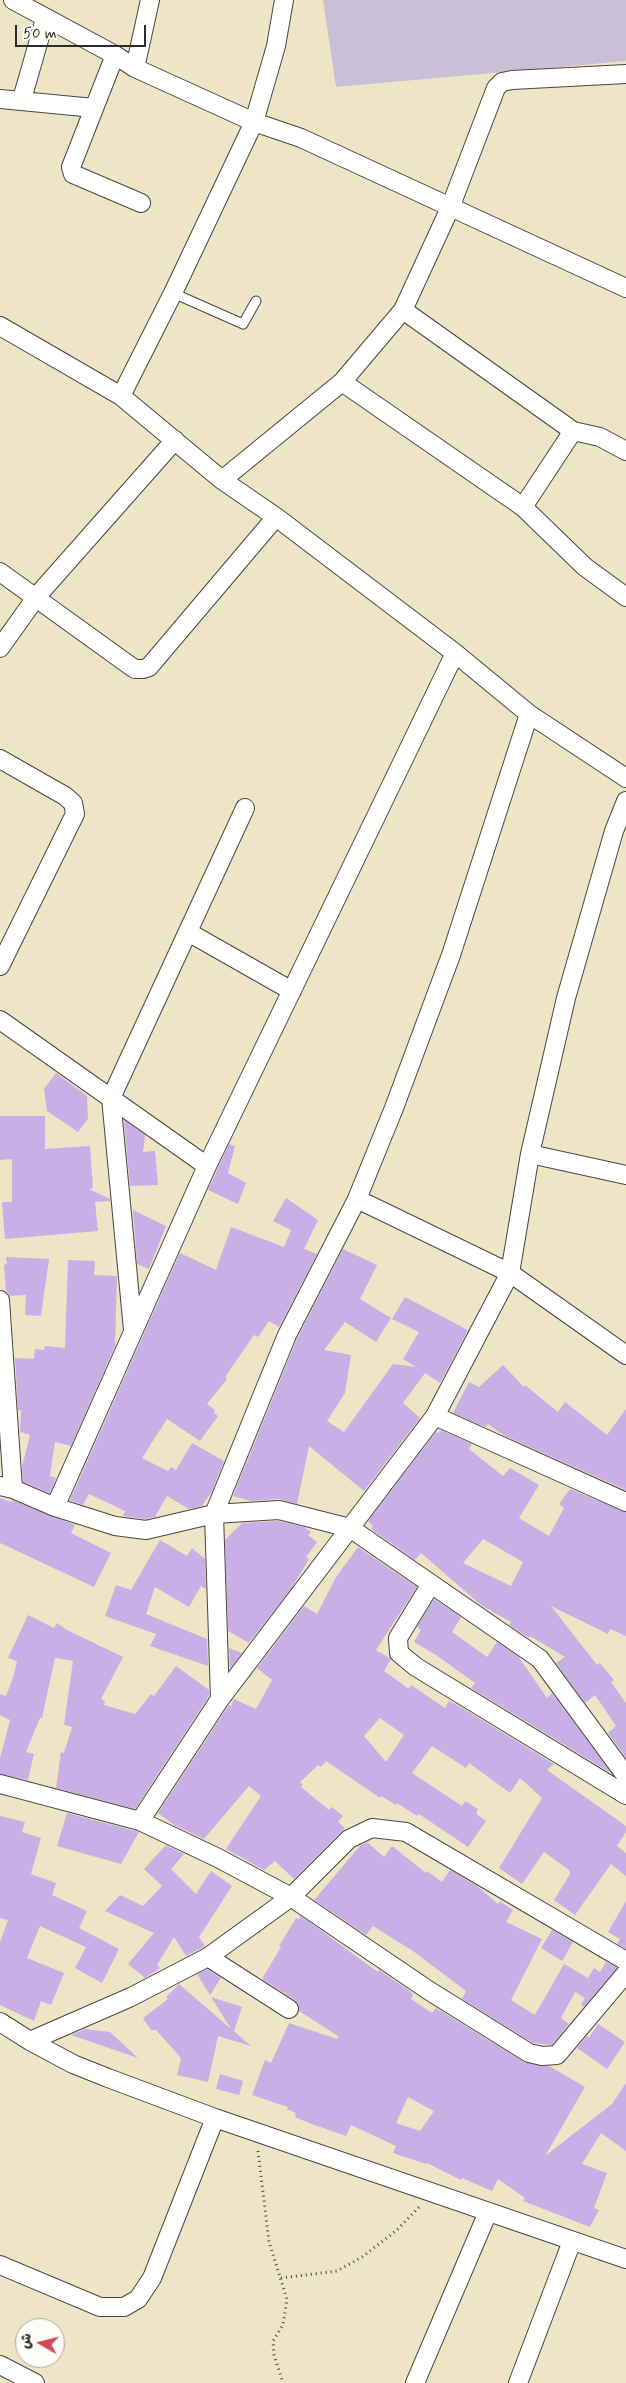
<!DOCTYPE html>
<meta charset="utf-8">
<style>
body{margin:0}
#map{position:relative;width:626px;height:2383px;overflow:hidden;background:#ede5c6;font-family:Mynerve,"Playpen Sans Arabic",sans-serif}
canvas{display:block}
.north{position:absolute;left:15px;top:2318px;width:50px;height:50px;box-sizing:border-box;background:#fdfcf7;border:1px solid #a9a8a5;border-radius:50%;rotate:278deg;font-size:14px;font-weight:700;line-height:20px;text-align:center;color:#2b2b2b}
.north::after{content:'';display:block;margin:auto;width:18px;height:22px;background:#d1495b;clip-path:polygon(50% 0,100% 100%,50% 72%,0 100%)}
.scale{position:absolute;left:15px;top:25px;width:131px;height:22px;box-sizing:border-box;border:2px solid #2b2b2b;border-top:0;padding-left:6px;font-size:15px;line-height:18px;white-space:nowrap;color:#2b2b2b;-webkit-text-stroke:4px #fdfcf7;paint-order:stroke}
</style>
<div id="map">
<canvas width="626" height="2383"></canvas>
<div class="north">ش</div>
<div class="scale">50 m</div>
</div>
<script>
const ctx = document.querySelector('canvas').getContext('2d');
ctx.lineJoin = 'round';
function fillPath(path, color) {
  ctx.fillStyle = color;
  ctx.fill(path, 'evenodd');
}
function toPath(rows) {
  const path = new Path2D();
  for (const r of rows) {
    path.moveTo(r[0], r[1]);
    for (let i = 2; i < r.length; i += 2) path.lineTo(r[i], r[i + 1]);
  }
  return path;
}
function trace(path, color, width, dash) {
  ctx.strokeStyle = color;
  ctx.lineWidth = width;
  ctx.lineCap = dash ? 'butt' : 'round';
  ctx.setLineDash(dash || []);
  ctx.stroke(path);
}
fillPath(toPath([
 [323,0,626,0,626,61,336,87]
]), '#c9bfd7');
fillPath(toPath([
 [56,1073,87,1096,88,1119,78,1132,47,1111,44,1089],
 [0,1116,45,1116,45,1149,90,1146,93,1188,89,1189,110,1199,110,1201,95,1202,98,1231,5,1239,2,1202,12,1202,12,1159,0,1160],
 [124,1120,145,1135,143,1152,155,1151,158,1185,130,1186],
 [229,1144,235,1146,228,1173,246,1183,238,1204,208,1190],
 [286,1198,318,1220,304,1249,317,1254,279,1327,269,1321,258,1337,254,1335,245,1348,225,1377,227,1379,207,1404,215,1410,214,1413,218,1416,200,1441,167,1419,142,1458,168,1471,171,1467,176,1470,192,1443,224,1461,212,1491,202,1506,189,1509,167,1496,155,1517,145,1519,123,1516,125,1511,89,1494,83,1505,70,1500,180,1253,216,1270,231,1227,284,1247,291,1230,273,1221],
 [133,1210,166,1226,149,1269,137,1264],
 [343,1249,377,1265,360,1299,391,1318,376,1342,345,1322,324,1350,351,1355,345,1393,327,1421,344,1432,393,1364,416,1367,403,1359,419,1332,392,1319,405,1297,468,1330,440,1383,425,1373,403,1403,420,1418,364,1491,309,1446,297,1504,279,1499,251,1501,233,1496,297,1339],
 [6,1257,49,1259,41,1316,25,1315,26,1295,10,1296,6,1291,4,1265,7,1264],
 [68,1260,95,1261,94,1275,117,1276,115,1346,71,1446,55,1442,50,1476,56,1478,50,1493,23,1482,22,1467,30,1435,20,1432,21,1410,18,1410,15,1358,34,1359,35,1349,44,1350,45,1346,65,1348],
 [503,1365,524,1387,525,1385,558,1412,565,1402,607,1435,626,1409,626,1490,503,1435,488,1424,485,1427,453,1413,469,1382,479,1387],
 [441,1430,472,1444,469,1449,503,1476,510,1468,539,1485,519,1518,549,1536,564,1508,559,1504,570,1489,626,1512,626,1636,610,1629,608,1634,551,1606,597,1665,600,1663,614,1680,611,1682,626,1703,626,1758,608,1733,616,1726,595,1695,585,1703,556,1663,565,1657,530,1636,529,1638,509,1625,511,1622,481,1605,421,1553,415,1560,371,1529,373,1526,368,1521,436,1432,438,1433],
 [483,1539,523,1562,511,1586,463,1563],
 [0,1498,11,1502,12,1500,75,1525,71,1533,111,1553,94,1587,0,1543],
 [278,1521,304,1527,311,1532,308,1535,317,1542,306,1557,309,1559,291,1589,249,1643,228,1631,225,1540,242,1523],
 [160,1540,187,1556,192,1548,205,1559,206,1589,201,1586,189,1607,155,1587,146,1614,207,1639,208,1666,150,1646,156,1634,105,1616,116,1585,131,1590],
 [358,1547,417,1587,376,1650,391,1659,384,1671,409,1689,411,1685,445,1708,449,1701,459,1706,554,1764,547,1770,626,1826,626,1832,617,1846,626,1853,626,1876,611,1864,575,1915,554,1900,570,1874,569,1870,544,1852,522,1884,499,1868,542,1798,520,1778,510,1793,469,1763,466,1768,432,1746,412,1773,462,1806,465,1801,478,1809,476,1814,486,1821,468,1847,419,1814,417,1816,397,1803,396,1805,381,1796,380,1798,326,1761,321,1767,318,1765,300,1782,303,1785,301,1787,329,1810,332,1807,343,1816,338,1822,345,1828,294,1879,275,1861,264,1870,226,1849,261,1796,249,1786,204,1839,174,1825,158,1813,229,1705,231,1706,234,1699,256,1709,272,1680,257,1668,304,1606,317,1614,336,1577],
 [380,1718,404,1735,386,1762,364,1736],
 [434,1599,461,1617,452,1632,487,1657,497,1642,518,1656,547,1698,552,1693,611,1773,471,1688,475,1683,436,1655,414,1642,421,1630,417,1627],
 [28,1615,54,1628,57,1623,67,1630,123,1657,101,1699,105,1701,104,1705,135,1714,151,1694,154,1696,176,1666,209,1690,209,1696,135,1809,56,1788,61,1752,64,1753,72,1727,64,1725,73,1661,55,1658,42,1718,40,1718,26,1752,34,1754,28,1780,0,1774,0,1758,10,1720,0,1715,0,1694,6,1696,13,1678,17,1661,8,1658],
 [229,1648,242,1653,230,1669],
 [67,1813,139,1832,121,1864,57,1846],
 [0,1816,25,1822,22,1832,41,1838,31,1874,56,1883,52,1895,87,1911,79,1928,119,1949,102,1983,75,1968,86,1947,40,1926,27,1958,64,1973,51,2005,41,2001,34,2021,0,2005,0,1942,8,1920,0,1918],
 [367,1842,384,1857,392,1846,426,1873,427,1871,442,1882,450,1870,477,1886,498,1904,500,1901,513,1910,506,1922,542,1939,511,2000,535,2015,564,1964,588,1978,594,1968,600,1972,606,1962,617,1968,584,2007,581,2005,585,1998,575,1992,561,2018,569,2024,552,2045,533,2043,462,1999,466,1991,413,1951,373,1926,366,1935,314,1900,360,1846],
 [166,1845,184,1854,171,1869,196,1894,211,1871,232,1886,199,1937,205,1946,186,1956,174,1937,157,1965,160,1968,145,1978,128,1964,154,1933,105,1911,120,1895,143,1906,162,1886,144,1869],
 [626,1901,626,1949,617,1944,620,1939,608,1932],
 [301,1916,378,1972,379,1970,410,1991,413,1995,411,1999,432,2013,436,2008,524,2062,549,2066,585,2087,545,2156,612,2104,626,2083,626,2151,601,2133,582,2164,607,2173,594,2208,599,2210,590,2227,523,2201,525,2198,498,2179,492,2191,462,2178,461,2180,427,2163,426,2164,393,2153,396,2146,351,2125,346,2136,309,2123,295,2117,296,2113,287,2109,288,2107,252,2095,265,2060,271,2063,289,2023,337,2039,338,2036,299,2011,295,2000,262,1979,281,1947,279,1946,296,1918,298,1919],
 [408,2097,434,2111,420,2131,396,2123],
 [552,1930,573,1942,562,1961,541,1948],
 [207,1969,221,1978,210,1995,197,1974],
 [179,1984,231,2029,211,1997,242,2007,234,2031,251,2046,218,2036,208,2082,177,2075,181,2058,156,2030,151,2030,143,2018,168,1999,166,1997],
 [598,2024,625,2042,607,2069,577,2048,587,2036,589,2038],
 [85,2029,110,2032,138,2058,71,2035],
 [220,2074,243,2081,239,2095,216,2089]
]), '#c9afe6');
const lane = toPath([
 [173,293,243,324,256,301]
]);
const street = toPath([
 [13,0,115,55,135,68,254,122,301,138,626,288],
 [115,55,71,167,73,174,141,203],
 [135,68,150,0],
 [0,99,94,108],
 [22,99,45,19],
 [403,310,573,431,600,437,626,451],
 [0,326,121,396,222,480,276,517,455,653,529,714,626,778],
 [342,382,523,507,585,567,626,597],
 [121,396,173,293,254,122,276,46,284,0],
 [222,480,342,382,403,310,450,208,496,88,502,82,512,80,626,74],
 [523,507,573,431],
 [0,572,129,665,135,669,143,669,149,667,276,517],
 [0,648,37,596,175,440],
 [0,759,65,796,73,803,75,814,0,966],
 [188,932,292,991],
 [0,1020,207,1166],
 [530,1154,626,1175],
 [357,1199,510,1273,626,1355],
 [0,1300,13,1489],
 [133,1330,111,1098,245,808],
 [435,1416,626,1502],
 [0,1486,13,1489,55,1507,115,1526,146,1530,214,1514,279,1510,350,1528,540,1659,626,1776],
 [55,1507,207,1166,455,653],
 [431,1584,398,1638,399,1653,416,1667,626,1795],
 [220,1699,214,1514,287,1335,357,1199,394,1108,451,955,529,714],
 [0,1784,140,1821,218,1858,291,1897,428,1990,529,2053,542,2056,557,2055,626,1973],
 [140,1821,220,1699,435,1416,510,1273,530,1154,566,998,614,831,626,801],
 [208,1957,289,2009],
 [0,2022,30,2041,73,2064,108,2078,215,2118,626,2259],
 [30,2041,131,1997,208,1957,291,1897,349,1839,372,1828,406,1832,626,1961],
 [0,2265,100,2307,124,2307,138,2299,152,2278,215,2118],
 [0,2365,35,2383],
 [415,2383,488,2212],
 [518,2383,572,2241]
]);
trace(lane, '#484742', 11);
trace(street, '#484742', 20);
trace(toPath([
 [258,2151,269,2242,287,2299,283,2325,273,2341,274,2355,283,2383],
 [281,2278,337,2271,362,2257,397,2230,421,2205]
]), '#484742', 3, [1, 4]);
trace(lane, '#fff', 9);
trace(street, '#fff', 18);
</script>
